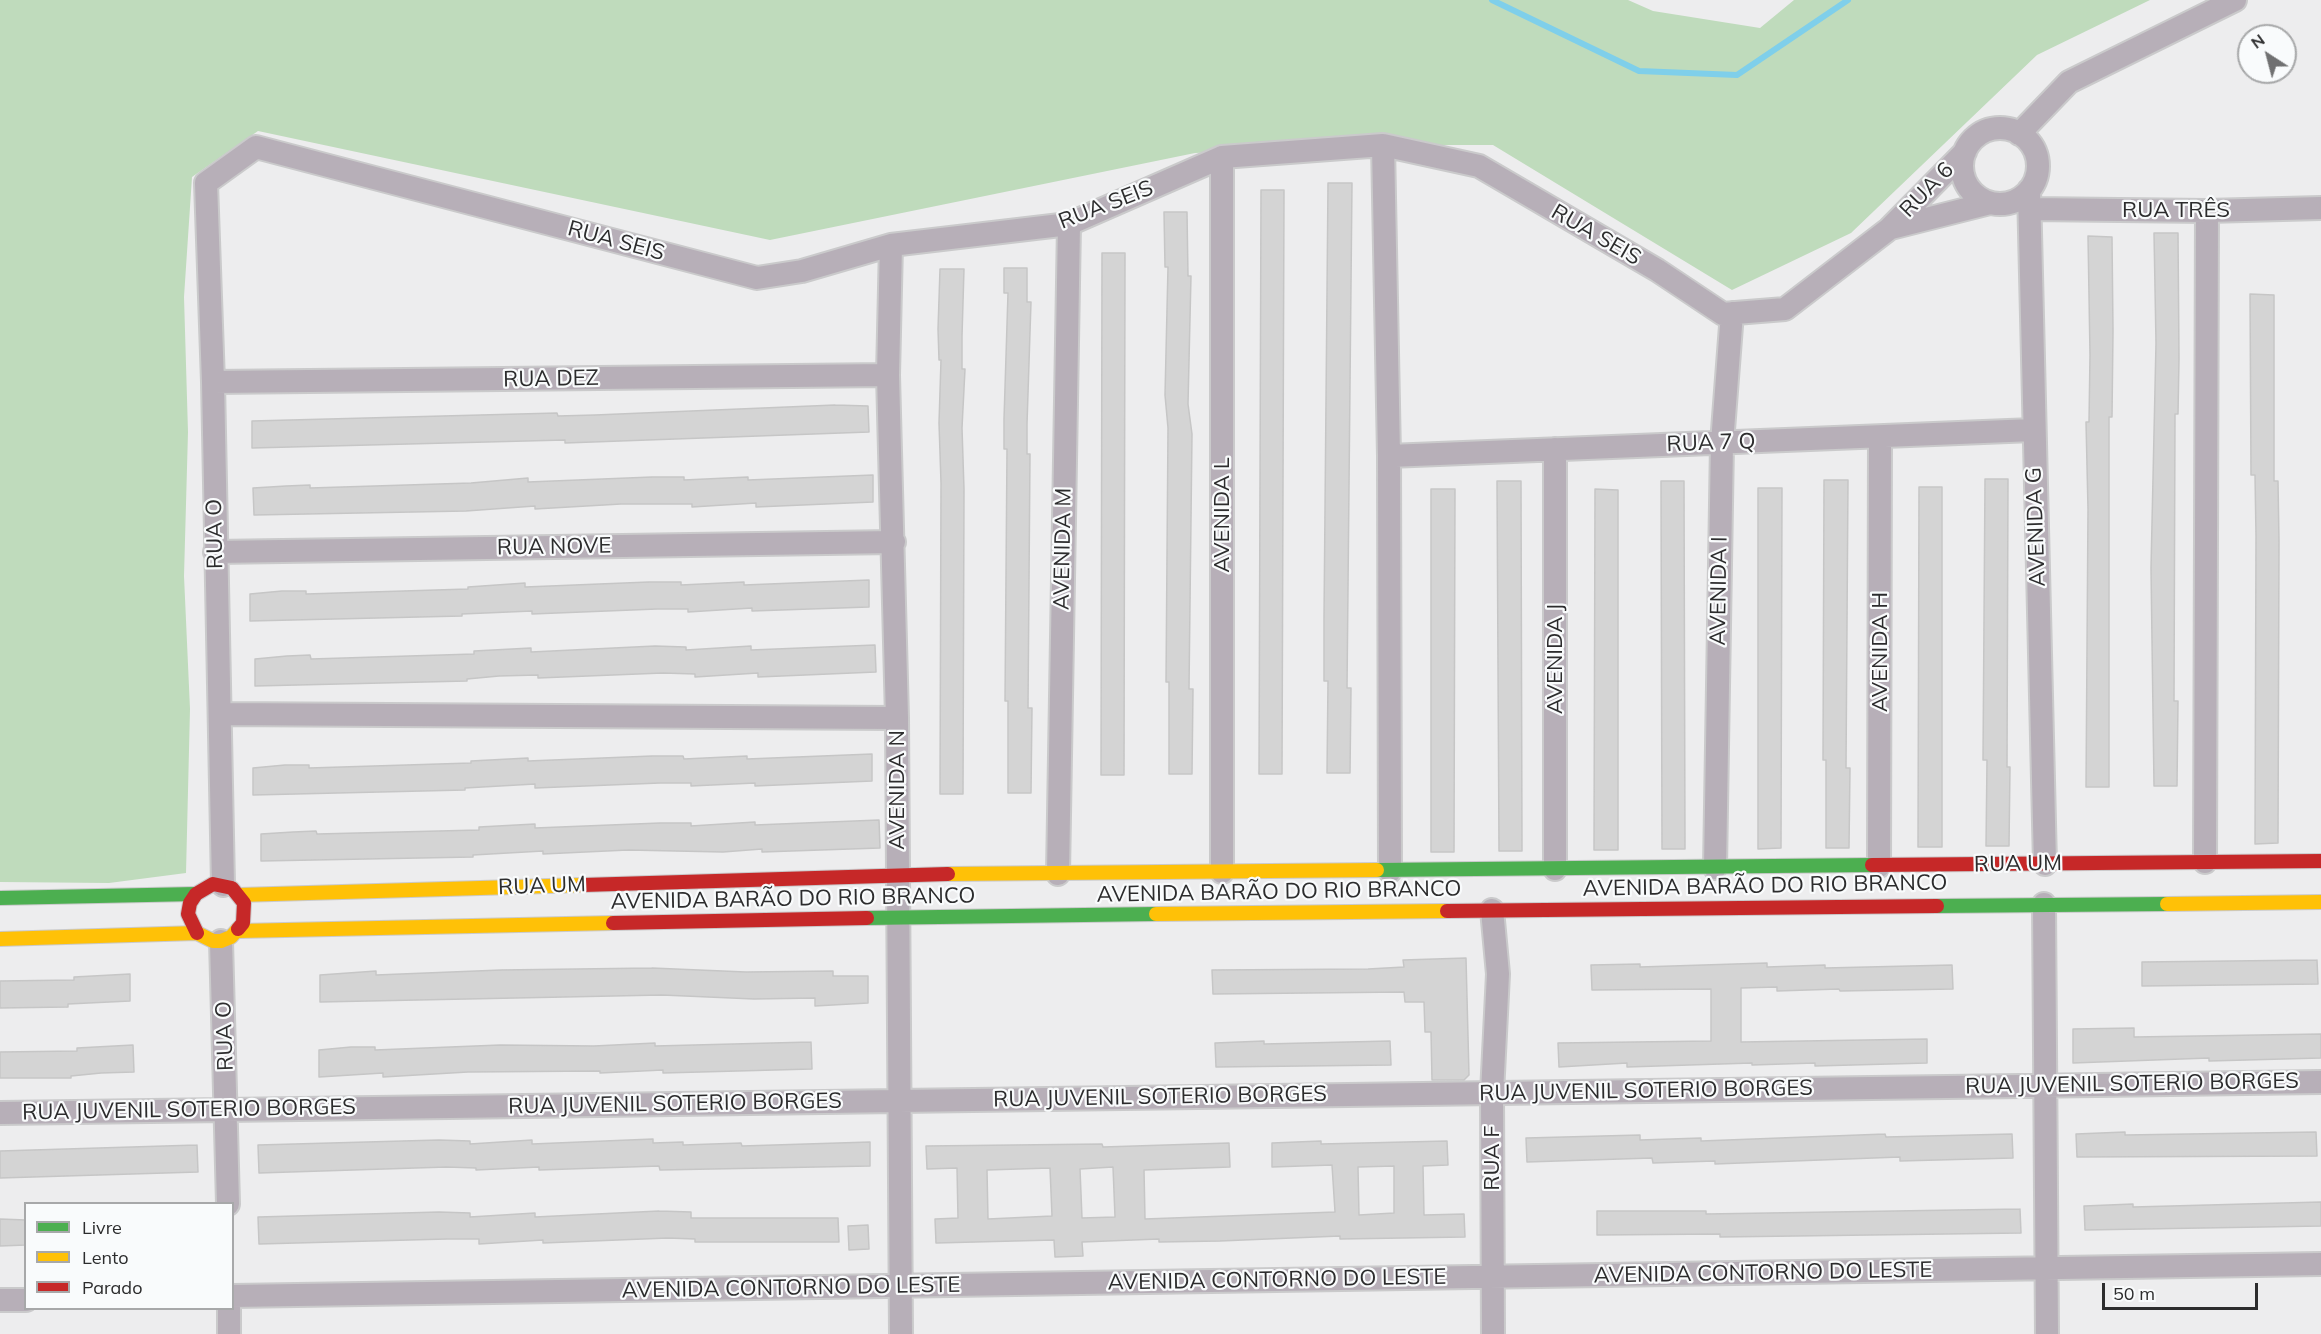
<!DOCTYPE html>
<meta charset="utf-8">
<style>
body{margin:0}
#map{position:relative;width:2321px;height:1334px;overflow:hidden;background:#ededee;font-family:Mulish,sans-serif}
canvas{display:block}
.legend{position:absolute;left:24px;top:1202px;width:210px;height:108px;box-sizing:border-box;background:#f9fbfc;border:2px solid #a7a8a9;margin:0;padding:8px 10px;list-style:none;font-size:18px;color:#2c2c2d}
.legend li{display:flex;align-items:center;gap:12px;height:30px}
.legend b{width:30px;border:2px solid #a7a8a9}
.north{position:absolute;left:2237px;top:24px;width:60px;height:60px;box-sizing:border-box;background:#f9fbfc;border:2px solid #a7a8a9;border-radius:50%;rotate:324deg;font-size:16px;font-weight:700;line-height:24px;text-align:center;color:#2c2c2d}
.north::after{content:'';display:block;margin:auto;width:21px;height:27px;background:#707071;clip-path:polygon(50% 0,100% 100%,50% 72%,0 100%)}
.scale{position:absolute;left:2102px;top:1283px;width:156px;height:27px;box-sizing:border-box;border:3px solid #2c2c2d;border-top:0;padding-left:8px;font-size:18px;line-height:21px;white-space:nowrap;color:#2c2c2d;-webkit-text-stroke:4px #f9fbfc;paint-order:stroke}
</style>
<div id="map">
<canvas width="2321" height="1334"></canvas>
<ul class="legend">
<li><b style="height:8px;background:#4caf50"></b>Livre</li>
<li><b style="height:8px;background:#ffc107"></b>Lento</li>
<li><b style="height:8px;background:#c62828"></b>Parado</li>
</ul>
<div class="north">N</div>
<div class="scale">50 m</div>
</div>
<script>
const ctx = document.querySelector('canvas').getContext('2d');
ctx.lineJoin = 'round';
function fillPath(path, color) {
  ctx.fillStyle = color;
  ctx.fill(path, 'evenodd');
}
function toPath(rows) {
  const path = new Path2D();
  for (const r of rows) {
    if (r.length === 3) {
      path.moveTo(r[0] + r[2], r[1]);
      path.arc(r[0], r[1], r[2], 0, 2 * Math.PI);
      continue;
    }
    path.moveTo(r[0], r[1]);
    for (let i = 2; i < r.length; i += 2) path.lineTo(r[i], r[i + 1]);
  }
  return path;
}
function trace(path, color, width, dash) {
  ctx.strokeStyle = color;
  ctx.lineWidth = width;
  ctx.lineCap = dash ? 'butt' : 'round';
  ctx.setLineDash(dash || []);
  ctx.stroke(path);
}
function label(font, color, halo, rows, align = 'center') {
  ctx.font = font + ' Mulish,sans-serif';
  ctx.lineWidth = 4.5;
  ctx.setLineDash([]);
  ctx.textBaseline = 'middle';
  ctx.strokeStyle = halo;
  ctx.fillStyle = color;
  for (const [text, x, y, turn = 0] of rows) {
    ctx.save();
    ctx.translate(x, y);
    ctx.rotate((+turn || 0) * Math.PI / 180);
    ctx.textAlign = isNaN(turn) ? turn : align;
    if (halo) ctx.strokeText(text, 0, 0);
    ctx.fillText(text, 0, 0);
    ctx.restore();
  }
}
fillPath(toPath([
 [0,0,1628,0,1653,11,1760,28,1794,0,2150,0,2037,55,1851,233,1732,290,1493,145,1383,145,1195,153,770,240,258,131,192,177,184,297,188,432,184,576,190,709,186,873,109,883,0,882]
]), '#bfdbbc');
trace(toPath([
 [1492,0,1639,71,1737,75,1848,0]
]), '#7fcfea', 6);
const building = toPath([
 [1328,183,1352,183,1347,688,1351,688,1350,773,1327,773,1328,681,1324,681,1324,618,1328,183],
 [1261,190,1284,190,1282,774,1259,774,1261,190],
 [1164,212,1187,212,1188,276,1191,276,1188,404,1192,434,1189,689,1193,689,1192,774,1169,774,1169,682,1166,682,1168,428,1165,395,1168,267,1165,267,1164,212],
 [2154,233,2178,233,2179,359,2178,414,2175,414,2174,701,2178,701,2177,786,2154,786,2151,568,2156,343,2154,233],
 [2088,236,2112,237,2113,331,2112,417,2109,417,2109,787,2086,787,2088,509,2086,422,2089,422,2090,355,2088,236],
 [1102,253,1125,253,1124,775,1101,775,1102,253],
 [1004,268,1027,268,1027,302,1031,302,1027,424,1027,454,1030,454,1028,708,1032,708,1031,793,1008,793,1008,701,1005,701,1007,449,1004,449,1004,419,1008,293,1004,293,1004,268],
 [940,269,964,269,962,336,962,369,965,369,962,428,964,489,963,794,940,794,941,483,939,423,941,360,939,360,938,329,940,269],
 [2250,294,2274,295,2274,481,2278,481,2279,542,2278,843,2255,844,2256,536,2255,475,2251,475,2250,294],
 [835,405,868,406,869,432,565,443,565,440,252,448,252,421,557,413,558,416,595,415,835,405],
 [873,475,873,502,756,507,756,503,692,507,692,504,621,504,535,509,535,506,466,511,254,515,253,488,286,486,310,485,310,488,471,483,528,478,528,482,652,477,684,477,684,480,748,477,748,480,873,475],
 [1985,479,2008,479,2007,767,2010,767,2009,846,1986,846,1987,760,1983,760,1985,479],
 [1824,480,1848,480,1846,768,1850,768,1849,848,1826,848,1826,760,1823,760,1824,480],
 [1497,481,1521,481,1522,851,1499,851,1497,481],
 [1661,481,1684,481,1685,849,1662,849,1661,481],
 [1919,487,1942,487,1942,847,1918,847,1919,487],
 [1758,488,1782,488,1781,848,1758,849,1758,488],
 [1431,489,1455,489,1454,852,1431,852,1431,489],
 [1595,489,1618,490,1618,850,1594,850,1595,489],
 [869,580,869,607,752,611,752,608,688,612,688,609,657,609,532,614,532,611,462,614,462,616,250,621,250,594,282,591,306,591,306,594,468,589,468,587,525,583,525,587,649,582,681,582,681,585,744,582,744,585,869,580],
 [875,645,876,672,758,677,758,673,695,677,695,674,663,673,538,678,538,675,499,676,467,679,467,681,255,686,255,659,287,656,310,655,311,659,474,654,474,651,531,648,531,652,655,646,686,647,686,650,751,646,751,650,875,645],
 [872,754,872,781,755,786,755,783,691,786,691,783,660,783,535,788,535,784,465,788,465,790,253,795,253,768,285,765,309,765,309,768,471,763,471,761,528,758,528,761,652,756,683,756,684,759,747,756,747,759,872,754],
 [879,820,880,848,762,852,762,849,723,852,628,850,543,854,543,851,473,855,473,857,261,861,261,834,293,832,316,831,317,834,479,830,479,827,535,824,535,828,660,823,691,823,691,826,755,822,755,825,879,820],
 [1466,958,1469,1075,1464,1080,1432,1080,1431,1032,1425,1032,1424,1002,1405,1002,1404,992,1213,994,1212,970,1368,969,1404,967,1403,960,1466,958],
 [2317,960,2318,984,2142,986,2142,962,2317,960],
 [1767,963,1767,967,1825,965,1825,968,1952,965,1953,989,1840,991,1839,989,1777,991,1777,987,1741,988,1741,1042,1927,1039,1927,1063,1815,1066,1815,1063,1752,1065,1752,1063,1627,1067,1627,1063,1559,1067,1558,1043,1711,1041,1711,989,1592,990,1591,965,1640,964,1640,967,1767,963],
 [652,968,746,972,833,971,833,976,868,976,868,1003,815,1006,815,998,754,999,662,995,320,1002,320,975,376,971,376,975,501,970,652,968],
 [130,974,130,1001,68,1004,68,1007,0,1008,0,981,74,980,74,977,130,974],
 [2134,1028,2134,1037,2321,1034,2321,1058,2209,1061,2209,1058,2073,1063,2073,1029,2134,1028],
 [1264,1041,1264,1044,1390,1041,1391,1065,1216,1067,1215,1043,1264,1041],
 [811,1042,812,1069,663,1073,663,1070,600,1073,600,1071,468,1072,383,1077,383,1073,319,1077,319,1050,351,1047,375,1047,375,1050,500,1045,594,1046,655,1043,655,1046,811,1042],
 [133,1045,134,1072,101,1073,71,1076,71,1078,0,1078,0,1052,77,1051,77,1048,133,1045],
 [2125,1132,2125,1135,2316,1132,2317,1156,2077,1157,2076,1134,2125,1132],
 [1885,1134,1886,1137,2012,1134,2013,1158,1900,1161,1900,1157,1715,1164,1715,1161,1653,1163,1652,1158,1527,1162,1526,1138,1640,1135,1640,1140,1701,1138,1701,1141,1885,1134],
 [653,1139,653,1143,683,1142,683,1145,741,1143,742,1146,870,1142,870,1166,660,1170,659,1166,539,1170,539,1167,476,1170,476,1168,447,1167,259,1173,258,1145,439,1140,470,1141,470,1144,532,1140,532,1144,653,1139],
 [1321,1141,1321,1144,1447,1141,1448,1165,1423,1166,1424,1215,1464,1214,1465,1237,1340,1239,1340,1236,1220,1241,1159,1242,1159,1239,1082,1242,1083,1256,1055,1257,1054,1240,936,1243,935,1219,958,1218,957,1168,927,1169,926,1146,1102,1144,1103,1147,1229,1143,1230,1167,1144,1170,1145,1219,1335,1212,1332,1165,1272,1167,1272,1143,1321,1141],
 [1394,1166,1394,1213,1359,1215,1358,1167,1394,1166],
 [1113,1167,1115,1217,1082,1218,1080,1169,1113,1167],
 [1050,1168,1052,1216,988,1219,987,1170,1050,1168],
 [197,1145,198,1172,0,1178,0,1151,197,1145],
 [2321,1202,2321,1226,2085,1230,2084,1206,2133,1204,2133,1207,2321,1202],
 [2020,1209,2021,1233,1720,1237,1720,1234,1597,1235,1597,1211,1706,1211,1706,1214,2020,1209],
 [659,1211,691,1212,691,1218,838,1218,839,1242,695,1242,695,1239,668,1238,543,1243,543,1240,479,1244,479,1239,447,1239,259,1244,258,1217,439,1212,470,1213,470,1217,535,1213,535,1217,659,1211],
 [0,1219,26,1220,26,1245,0,1246,0,1219],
 [868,1225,869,1249,849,1250,848,1226,868,1225]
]);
fillPath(building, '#d4d4d4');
trace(building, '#c6c6c6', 1.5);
const street = toPath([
 [2000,166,38],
 [2019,134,2069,82,2235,0],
 [1383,145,1389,456,1390,871],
 [2029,190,2045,864],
 [2031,209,2207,211,2321,208],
 [1891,228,1990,203],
 [891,245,888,375,897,718,901,1334],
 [213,382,888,375],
 [1555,449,1555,869],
 [1389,456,2033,430],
 [215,552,894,542],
 [220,714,897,718],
 [2205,862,2207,211],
 [1879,866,1880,438],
 [1715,868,1722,443,1732,313],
 [1222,872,1222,157],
 [1058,874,1069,224],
 [223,885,213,382,206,183,256,147,757,278,802,271,891,245,1069,224,1222,157,1383,145,1479,166,1657,270,1723,314,1785,309,1889,229,1965,152],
 [2044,904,2047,1334],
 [1492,910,1498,974,1492,1093,1493,1334],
 [221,941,228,1204],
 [0,1113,2321,1082],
 [232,1296,2321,1264],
 [0,1300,26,1300],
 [229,1308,229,1334]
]);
const fast = toPath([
 [1377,870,1872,865],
 [0,898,196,894],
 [1937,906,2167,904],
 [867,918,1156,914]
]);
const slow = toPath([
 [948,874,1377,870],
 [239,895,583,885],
 [2167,904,2321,902],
 [1156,914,1447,911],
 [238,931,613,923],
 [0,939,197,933,213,941,221,941,231,937,238,929]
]);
const jam = toPath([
 [1872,865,2321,861],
 [583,885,948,874],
 [1447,911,1937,906],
 [613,923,867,918],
 [197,933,188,914,190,903,196,894,213,884,232,888,244,903,243,923,238,929]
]);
trace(street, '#cacacb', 26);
trace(fast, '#cacacb', 16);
trace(slow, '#cacacb', 16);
trace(jam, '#cacacb', 16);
trace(street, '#b7afb8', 22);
trace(fast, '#4caf50', 14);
trace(slow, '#ffc107', 14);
trace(jam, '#c62828', 14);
label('22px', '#2c2c2d', '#f9fbfc', [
 ["RUA 6",1927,190,-46],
 ["RUA SEIS",1106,205,-21],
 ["RUA TRÊS",2176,210],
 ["RUA SEIS",1596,235,30],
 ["RUA SEIS",616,241,15],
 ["RUA DEZ",551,379,-1],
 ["RUA 7 Q",1711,443,-2],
 ["AVENIDA L",1222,515,-90],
 ["AVENIDA G",2036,527,-92],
 ["RUA O",215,534,-91],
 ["RUA NOVE",554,547,-1],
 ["AVENIDA M",1063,549,-89],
 ["AVENIDA I",1719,591,-89],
 ["AVENIDA H",1880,652,-90],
 ["AVENIDA J",1555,659,-90],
 ["AVENIDA N",897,790,-90],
 ["RUA UM",2018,864,-1],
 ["RUA UM",542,886,-2],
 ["AVENIDA BARÃO DO RIO BRANCO",1765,886,-1],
 ["AVENIDA BARÃO DO RIO BRANCO",1279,892,-1],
 ["AVENIDA BARÃO DO RIO BRANCO",793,899,-1],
 ["RUA O",225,1036,-92],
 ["RUA JUVENIL SOTERIO BORGES",2132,1084,-1],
 ["RUA JUVENIL SOTERIO BORGES",1646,1091,-1],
 ["RUA JUVENIL SOTERIO BORGES",1160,1097,-1],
 ["RUA JUVENIL SOTERIO BORGES",675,1104,-1],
 ["RUA JUVENIL SOTERIO BORGES",189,1110,-1],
 ["RUA F",1492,1158,-90],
 ["AVENIDA CONTORNO DO LESTE",1763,1273,-1],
 ["AVENIDA CONTORNO DO LESTE",1277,1280,-1],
 ["AVENIDA CONTORNO DO LESTE",791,1288,-1]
]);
</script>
